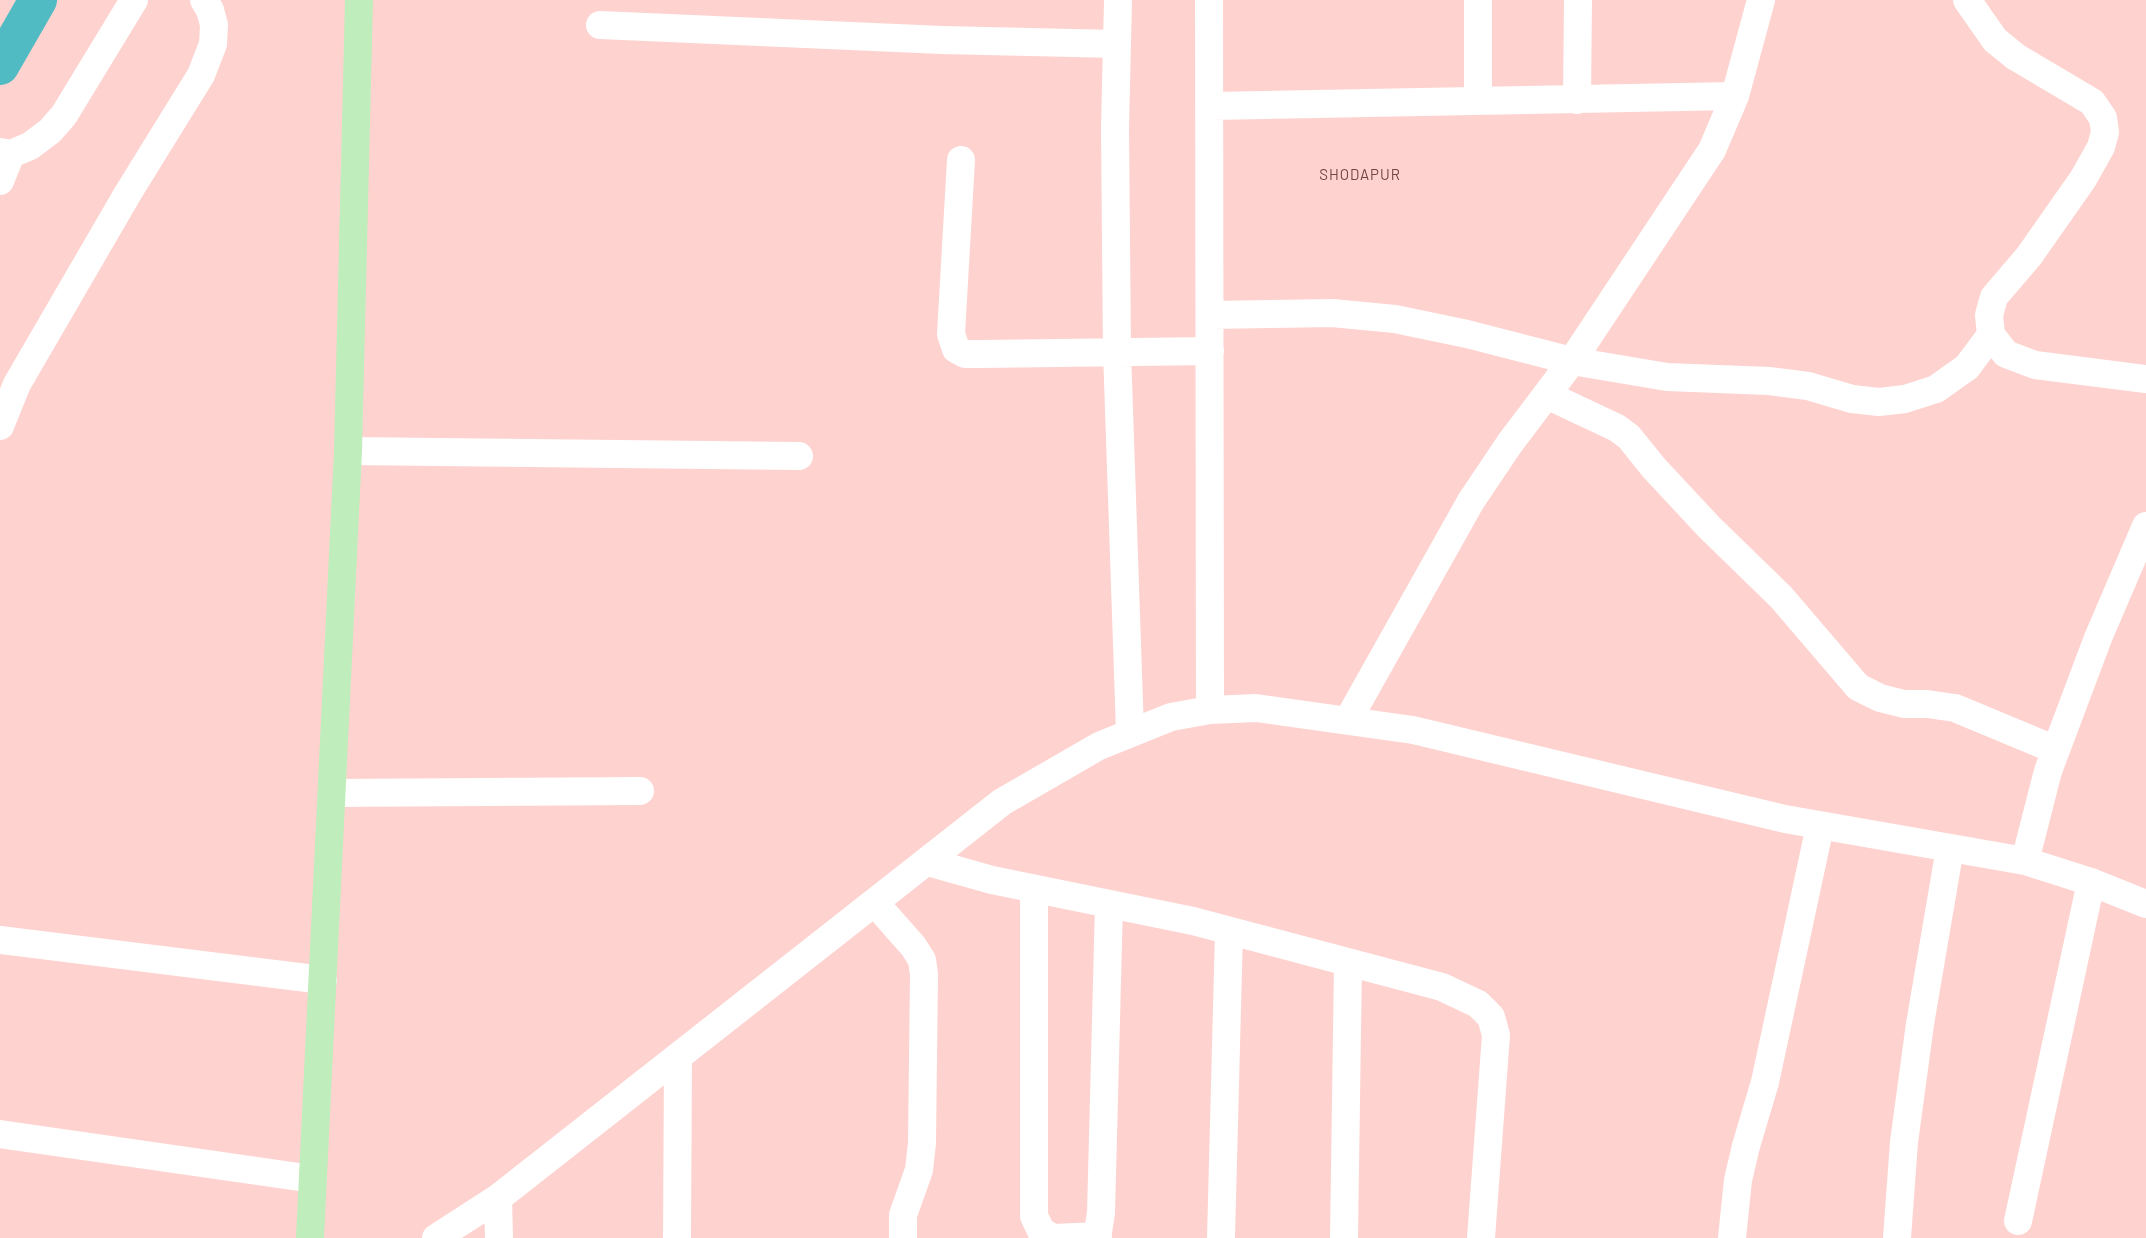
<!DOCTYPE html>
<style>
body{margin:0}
canvas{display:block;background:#fed2cf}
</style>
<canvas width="2146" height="1238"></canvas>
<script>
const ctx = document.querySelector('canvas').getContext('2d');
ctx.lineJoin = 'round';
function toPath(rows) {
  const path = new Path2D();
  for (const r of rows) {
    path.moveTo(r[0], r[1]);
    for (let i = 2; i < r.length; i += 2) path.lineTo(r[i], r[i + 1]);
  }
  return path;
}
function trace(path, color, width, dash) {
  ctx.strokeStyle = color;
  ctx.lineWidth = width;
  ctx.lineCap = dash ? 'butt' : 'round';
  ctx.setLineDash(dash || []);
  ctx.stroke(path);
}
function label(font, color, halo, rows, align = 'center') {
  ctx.font = font + ' Barlow,sans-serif';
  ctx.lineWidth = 5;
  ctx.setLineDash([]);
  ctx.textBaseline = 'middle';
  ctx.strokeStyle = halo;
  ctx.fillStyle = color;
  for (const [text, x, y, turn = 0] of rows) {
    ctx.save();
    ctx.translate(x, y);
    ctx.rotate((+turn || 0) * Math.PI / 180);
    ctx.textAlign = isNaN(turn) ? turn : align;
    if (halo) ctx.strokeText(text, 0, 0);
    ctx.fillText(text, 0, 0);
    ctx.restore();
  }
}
trace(toPath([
 [0,66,38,0]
]), '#50bbc3', 38);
trace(toPath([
 [1118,0,1115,129,1117,351,1130,732],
 [1209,0,1210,710],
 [1967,0,1995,40,2016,57,2092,102,2103,118,2105,132,2101,147,2083,179,2029,256,1994,297,1989,315,1991,335,2006,354,2035,365,2146,379],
 [600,25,942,40,1117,44],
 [1577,100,1578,0],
 [1478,101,1478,0],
 [1211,106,1735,96],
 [0,152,11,154,30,146,50,131,64,115,134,0],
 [961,160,951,334,956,349,965,354,981,354,1210,351],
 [0,181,11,154],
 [1210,315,1332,313,1395,319,1467,334,1572,361,1667,377,1769,381,1808,386,1852,399,1879,402,1905,399,1936,389,1967,367,1991,335],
 [1547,395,1617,428,1629,437,1654,468,1709,527,1781,597,1858,687,1880,698,1904,704,1927,704,1955,708,2056,750],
 [0,426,17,384,128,193,201,75,213,44,214,25,210,10,204,0],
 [348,451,799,456],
 [1348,720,1471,501,1510,443,1572,361,1712,150,1735,96,1761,0],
 [332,793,640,791],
 [2025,861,2048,771,2098,638,2146,526],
 [928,862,992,880,1193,921,1442,987,1478,1004,1491,1017,1496,1035,1481,1238],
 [1034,889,1034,1216,1041,1231,1053,1238,1098,1236],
 [875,903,913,946,922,960,924,974,922,1143,919,1170,903,1215,903,1238],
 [0,940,323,980],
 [0,1134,313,1179],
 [498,1198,499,1238],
 [2018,1221,2091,882],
 [436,1238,498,1198,1002,802,1099,746,1171,717,1210,710,1256,708,1413,730,1785,819,2025,861,2091,882,2146,904],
 [677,1238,678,1057],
 [1097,1238,1101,1213,1109,904],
 [1221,1238,1229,931],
 [1344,1238,1348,963],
 [1732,1238,1738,1180,1746,1146,1765,1082,1820,826],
 [1897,1238,1904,1142,1920,1024,1950,848]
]), '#fff', 28);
trace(toPath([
 [310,1238,348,451,359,0]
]), '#bfedbb', 28);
ctx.letterSpacing = '1px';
label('15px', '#724443', '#fed2cf', [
 ["SHODAPUR",1360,175]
]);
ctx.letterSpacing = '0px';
</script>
